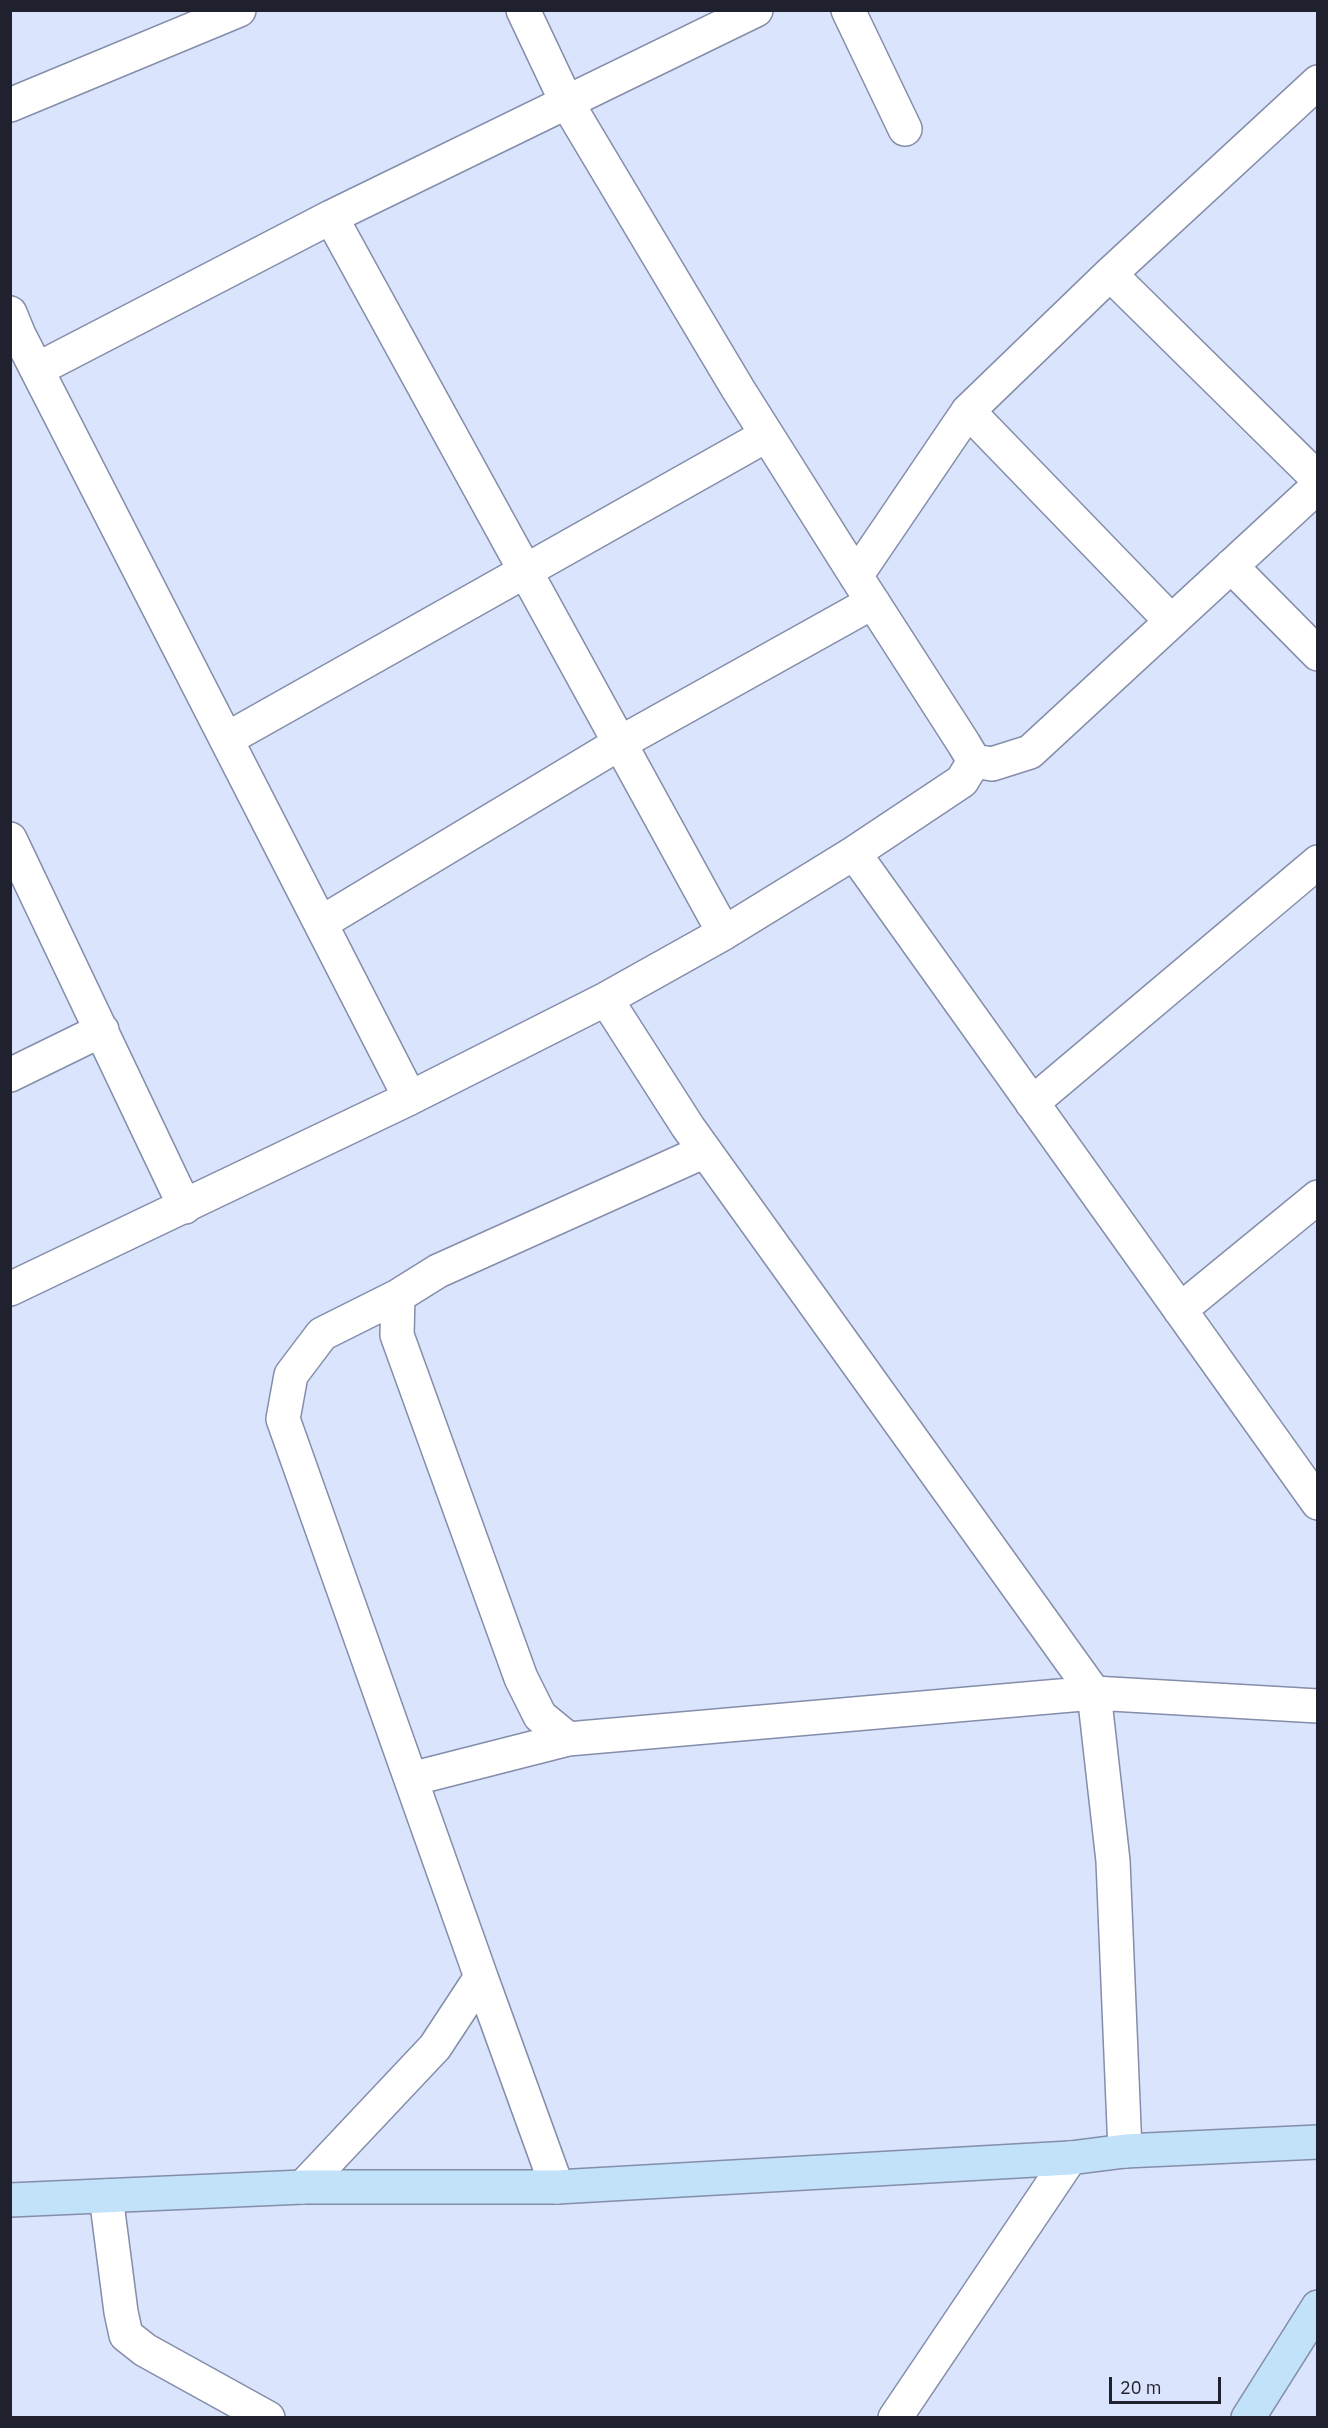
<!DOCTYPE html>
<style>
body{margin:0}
#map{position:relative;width:1328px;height:2428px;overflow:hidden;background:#dbe4fd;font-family:"IBM Plex Sans",sans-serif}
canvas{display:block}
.frame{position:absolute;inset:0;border:12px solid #1f222e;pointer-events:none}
.scale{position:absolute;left:1109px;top:2377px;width:112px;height:27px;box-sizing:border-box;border:3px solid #1f222e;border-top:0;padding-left:8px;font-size:18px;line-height:21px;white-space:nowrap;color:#1f222e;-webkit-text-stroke:4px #dbe4fd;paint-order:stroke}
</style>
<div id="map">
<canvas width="1328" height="2428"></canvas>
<div class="frame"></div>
<div class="scale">20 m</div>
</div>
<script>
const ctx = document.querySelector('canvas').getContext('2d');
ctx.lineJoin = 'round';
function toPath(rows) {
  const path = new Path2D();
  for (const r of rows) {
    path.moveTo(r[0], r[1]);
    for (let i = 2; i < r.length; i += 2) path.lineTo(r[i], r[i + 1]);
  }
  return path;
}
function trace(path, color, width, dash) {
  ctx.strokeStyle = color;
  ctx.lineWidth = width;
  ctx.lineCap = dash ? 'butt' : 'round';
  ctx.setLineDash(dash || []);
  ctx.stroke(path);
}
const street = toPath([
 [523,10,566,101,738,389,856,576,964,744,974,761,962,781,854,853,724,933],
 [848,10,905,129],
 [10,105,239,10],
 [331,217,756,10],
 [1110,274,1318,479],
 [10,313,19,335,410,1098],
 [968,411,1171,621],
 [1231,566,1318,654],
 [856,576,968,411,1110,274,1318,82],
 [227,739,767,435],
 [974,761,992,764,1030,752,1318,486],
 [10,839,185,1207],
 [854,853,1318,1503],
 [321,923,620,743,873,602],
 [606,999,688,1127,1094,1693,1113,1861,1125,2151],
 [10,1075,102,1030],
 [1032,1103,1318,862],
 [705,1151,438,1271,398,1296,397,1335,521,1678,540,1716,568,1739,1094,1693,1318,1706],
 [10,1289,410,1098,606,999,724,933,331,217,38,369],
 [1180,1310,1318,1197],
 [411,1779,568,1739],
 [481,1977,557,2187],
 [303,2187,435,2047,481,1977,283,1419,291,1375,322,1334,398,1296],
 [106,2196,121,2312,126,2335,145,2350,268,2418],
 [895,2418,1070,2158]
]);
const secondary = toPath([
 [10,2200,303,2187,557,2187,1070,2158,1125,2151,1318,2142],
 [1248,2418,1318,2307]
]);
trace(street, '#848daa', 36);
trace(secondary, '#848daa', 36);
trace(street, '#fff', 33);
trace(secondary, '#c1e2f8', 33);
</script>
